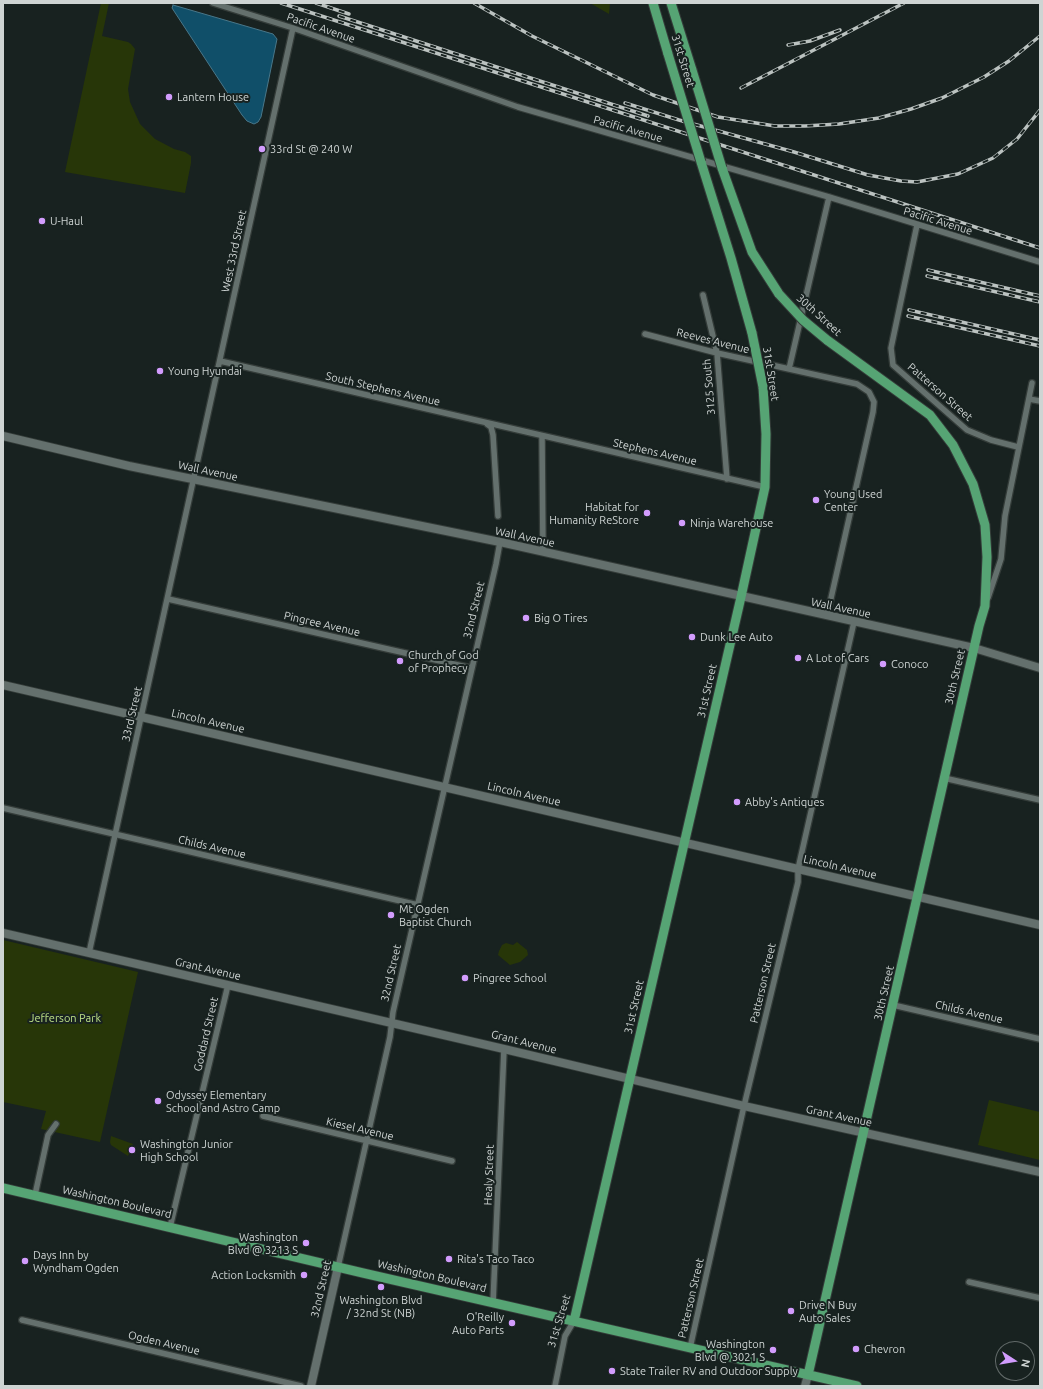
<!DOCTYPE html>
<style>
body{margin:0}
#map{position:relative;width:1043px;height:1389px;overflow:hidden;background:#182220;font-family:Ubuntu,sans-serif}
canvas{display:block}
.frame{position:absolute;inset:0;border:4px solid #ced4d3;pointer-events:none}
.north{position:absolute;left:995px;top:1341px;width:40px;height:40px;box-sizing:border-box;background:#182220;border:1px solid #616968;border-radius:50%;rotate:102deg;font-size:11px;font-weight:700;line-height:16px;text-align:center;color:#ced4d3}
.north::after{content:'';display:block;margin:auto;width:14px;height:18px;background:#d29cfd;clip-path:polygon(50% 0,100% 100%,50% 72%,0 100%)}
</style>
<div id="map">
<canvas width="1043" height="1389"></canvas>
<div class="frame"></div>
<div class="north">N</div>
</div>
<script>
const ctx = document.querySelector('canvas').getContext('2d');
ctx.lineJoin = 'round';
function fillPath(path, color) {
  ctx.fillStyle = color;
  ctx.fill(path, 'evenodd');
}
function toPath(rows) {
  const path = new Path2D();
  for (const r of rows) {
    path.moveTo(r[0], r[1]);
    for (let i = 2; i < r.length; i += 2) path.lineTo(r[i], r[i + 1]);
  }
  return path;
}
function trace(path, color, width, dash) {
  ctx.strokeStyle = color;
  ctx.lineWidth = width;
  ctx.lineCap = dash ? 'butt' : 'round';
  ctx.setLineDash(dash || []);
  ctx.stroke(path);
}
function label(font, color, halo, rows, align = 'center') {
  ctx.font = font + ' Ubuntu,sans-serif';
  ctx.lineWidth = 4;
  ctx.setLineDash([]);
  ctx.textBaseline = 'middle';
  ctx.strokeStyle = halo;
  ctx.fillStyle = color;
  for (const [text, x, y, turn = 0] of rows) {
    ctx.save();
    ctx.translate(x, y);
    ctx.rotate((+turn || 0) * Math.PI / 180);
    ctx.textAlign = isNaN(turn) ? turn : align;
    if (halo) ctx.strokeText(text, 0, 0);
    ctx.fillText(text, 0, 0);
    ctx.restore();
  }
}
fillPath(toPath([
 [101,3,109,3,102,36,128,42,131,44,135,49,128,89,130,102,140,124,155,139,174,149,185,152,191,156,191,163,185,193,65,172],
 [590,3,610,3,609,14],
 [3,940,138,972,100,1142,41,1129,46,1111,3,1102],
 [517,942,527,950,528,955,520,962,510,965,498,955,499,951,502,945,506,943,513,945],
 [989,1100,1040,1112,1040,1160,978,1145],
 [111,1136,133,1144,128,1156,111,1145,110,1142]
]), '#273608');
const water = toPath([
 [173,5,273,34,277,39,261,117,258,122,254,124,247,121,242,115,172,8,173,5]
]);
fillPath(water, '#104f69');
trace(water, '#497789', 1);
const street = toPath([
 [213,3,293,28,518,107,829,197,1040,262],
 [917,225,891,348,893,365,967,430,991,440,1018,447],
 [703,295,717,353,727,479],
 [645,334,717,353,857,384,869,392,874,402,873,412,827,616],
 [220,361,765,487],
 [789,369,829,197],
 [1029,399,1040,401],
 [487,424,491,427,493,435,498,516],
 [542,436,543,552],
 [988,598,1001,559,1005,516,1032,383],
 [168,599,471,668],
 [944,778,1040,800],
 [3,808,418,905],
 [89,953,293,28],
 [893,1005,1040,1039],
 [263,1116,452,1161],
 [35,1195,48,1135,56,1124],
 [170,1227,228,985],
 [338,1267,390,1037,393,1012,496,564,500,542],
 [969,1282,1040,1298],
 [493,1303,504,1049],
 [22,1320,301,1386],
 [690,1348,744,1106,798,882,798,869,854,622],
 [555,1386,565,1336,574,1321]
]);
const secondary = toPath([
 [3,436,129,466,500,542,974,648,1040,668],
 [3,685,1040,925],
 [3,933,504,1049,744,1106,1040,1172],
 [311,1386,338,1267],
 [805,1386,808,1375]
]);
const primary = toPath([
 [653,3,668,54],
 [671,3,692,70],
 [701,162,731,258,752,333],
 [722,168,752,252,779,294],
 [3,1188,363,1273,857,1386],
 [574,1321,741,597,765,487,766,434,763,387],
 [808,1375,979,626,985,606,987,557,985,525,973,484,953,445,930,415,827,340]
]);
trace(street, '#343c39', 8);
trace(secondary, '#343c39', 10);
trace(primary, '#343c39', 11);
trace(street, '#64706d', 5.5);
trace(secondary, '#64706d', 8);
trace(primary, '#56a474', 9);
const rail = toPath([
 [281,3,1040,248],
 [316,3,349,14],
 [474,3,532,36,653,95,718,117,775,126,805,126,839,124,879,118,911,109,942,98,984,77,1009,61,1040,36],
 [339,16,648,116],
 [788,45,810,41,840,30],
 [741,88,904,3],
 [625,103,679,120,794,152,868,175,901,181,917,182,958,174,993,158,1017,139,1040,110],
 [928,270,1040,296],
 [927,276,1040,302],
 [909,310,1040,340],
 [908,316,1040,346]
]);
trace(rail, '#bbc2c0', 3.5);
trace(rail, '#182220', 2, [6]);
const primaryBridge = toPath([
 [668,54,701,162],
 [692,70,722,168],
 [779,294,803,320,827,340],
 [752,333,763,387]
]);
trace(primaryBridge, '#343c39', 11, []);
trace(primaryBridge, '#56a474', 9);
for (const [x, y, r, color] of [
 [169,97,4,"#d29cfd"],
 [262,149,4,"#d29cfd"],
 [42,221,4,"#d29cfd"],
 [160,371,4,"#d29cfd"],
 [816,500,4,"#d29cfd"],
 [647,513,4,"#d29cfd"],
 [682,523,4,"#d29cfd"],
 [526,618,4,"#d29cfd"],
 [692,637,4,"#d29cfd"],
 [798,658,4,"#d29cfd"],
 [400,661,4,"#d29cfd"],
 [883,664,4,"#d29cfd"],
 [737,802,4,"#d29cfd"],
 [391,915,4,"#d29cfd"],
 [465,978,4,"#d29cfd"],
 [158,1101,4,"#d29cfd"],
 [132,1150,4,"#d29cfd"],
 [306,1243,4,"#d29cfd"],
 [449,1259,4,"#d29cfd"],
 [25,1261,4,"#d29cfd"],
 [304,1275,4,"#d29cfd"],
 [381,1287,4,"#d29cfd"],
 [791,1311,4,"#d29cfd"],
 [512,1323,4,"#d29cfd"],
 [856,1349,4,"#d29cfd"],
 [773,1350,4,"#d29cfd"],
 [612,1371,4,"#d29cfd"]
]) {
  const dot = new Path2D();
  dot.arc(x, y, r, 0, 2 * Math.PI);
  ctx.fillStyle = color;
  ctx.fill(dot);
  trace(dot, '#182220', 1.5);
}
label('11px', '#ced4d3', '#182220', [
 ["Pacific Avenue",321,28,19],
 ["31st Street",683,61,73],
 ["Pacific Avenue",628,129,16],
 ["Pacific Avenue",938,221,17],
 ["West 33rd Street",234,251,-78],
 ["30th Street",819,315,42],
 ["Reeves Avenue",713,341,14],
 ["31st Street",771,374,81],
 ["3125 South",709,387,-95],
 ["South Stephens Avenue",383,389,13],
 ["Patterson Street",940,392,41],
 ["Stephens Avenue",655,452,13],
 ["Wall Avenue",208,471,12],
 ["Wall Avenue",525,537,12],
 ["Wall Avenue",841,608,12],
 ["32nd Street",474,610,-76],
 ["Pingree Avenue",322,624,13],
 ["30th Street",955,677,-77],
 ["31st Street",707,691,-77],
 ["33rd Street",132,714,-77],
 ["Lincoln Avenue",208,721,13],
 ["Lincoln Avenue",524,794,13],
 ["Childs Avenue",212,847,13],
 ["Lincoln Avenue",840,867,13],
 ["Grant Avenue",208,969,13],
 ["32nd Street",391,973,-77],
 ["Patterson Street",763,983,-77],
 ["30th Street",884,993,-77],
 ["31st Street",634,1007,-77],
 ["Childs Avenue",969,1012,13],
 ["Goddard Street",206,1034,-77],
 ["Grant Avenue",524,1042,14],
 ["Grant Avenue",839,1116,12],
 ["Kiesel Avenue",360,1129,13],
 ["Healy Street",489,1175,-88],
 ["Washington Boulevard",117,1202,13],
 ["Washington Boulevard",432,1276,13],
 ["32nd Street",321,1289,-77],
 ["Patterson Street",691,1298,-77],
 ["31st Street",559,1321,-73],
 ["Ogden Avenue",164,1343,13]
]);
label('11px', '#ced4d3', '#182220', [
 ["Lantern House",177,97],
 ["33rd St @ 240 W",270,149],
 ["U-Haul",50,221],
 ["Young Hyundai",168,371],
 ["Young Used",824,494],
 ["Center",824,507],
 ["Habitat for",639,507,"right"],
 ["Humanity ReStore",639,520,"right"],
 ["Ninja Warehouse",690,523],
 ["Big O Tires",534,618],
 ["Dunk Lee Auto",700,637],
 ["Church of God",408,655],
 ["of Prophecy",408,668],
 ["A Lot of Cars",806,658],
 ["Conoco",891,664],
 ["Abby's Antiques",745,802],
 ["Mt Ogden",399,909],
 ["Baptist Church",399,922],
 ["Pingree School",473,978],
 ["Odyssey Elementary",166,1095],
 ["School and Astro Camp",166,1108],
 ["Washington Junior",140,1144],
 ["High School",140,1157],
 ["Washington",298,1237,"right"],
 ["Blvd @ 3213 S",298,1250,"right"],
 ["Days Inn by",33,1255],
 ["Wyndham Ogden",33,1268],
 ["Rita's Taco Taco",457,1259],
 ["Action Locksmith",296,1275,"right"],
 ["Washington Blvd",381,1300,"center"],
 ["/ 32nd St (NB)",381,1313,"center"],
 ["Drive N Buy",799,1305],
 ["Auto Sales",799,1318],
 ["O'Reilly",504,1317,"right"],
 ["Auto Parts",504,1330,"right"],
 ["Washington",765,1344,"right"],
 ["Blvd @ 3021 S",765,1357,"right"],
 ["Chevron",864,1349],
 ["State Trailer RV and Outdoor Supply",620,1371]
], 'left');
label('11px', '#bde086', '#182220', [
 ["Jefferson Park",65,1018]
]);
</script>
